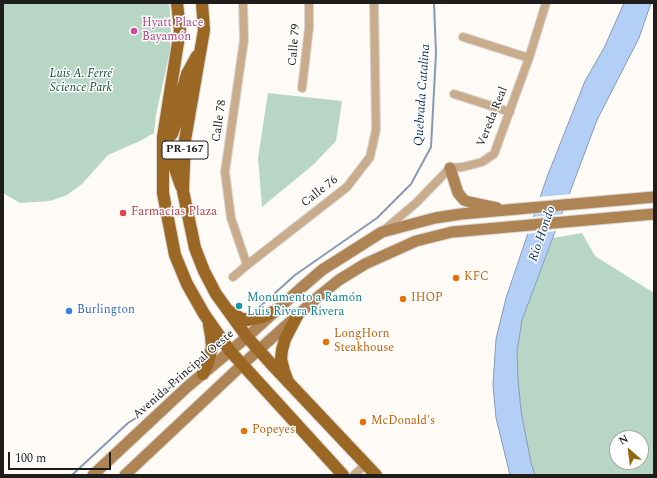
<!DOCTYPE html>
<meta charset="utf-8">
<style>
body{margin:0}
#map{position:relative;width:657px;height:478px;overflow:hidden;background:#fefbf7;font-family:Spectral,serif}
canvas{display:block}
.frame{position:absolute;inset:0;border:4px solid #1f1d1b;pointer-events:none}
.north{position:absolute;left:609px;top:430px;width:40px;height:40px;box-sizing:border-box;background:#fff;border:1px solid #a5a5a4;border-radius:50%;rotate:332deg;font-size:11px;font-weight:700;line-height:16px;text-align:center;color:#1f1d1b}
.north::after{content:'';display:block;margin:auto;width:14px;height:18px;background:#90680e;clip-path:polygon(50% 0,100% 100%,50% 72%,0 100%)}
.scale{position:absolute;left:8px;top:452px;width:103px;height:18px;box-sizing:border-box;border:2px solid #1f1d1b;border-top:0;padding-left:5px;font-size:12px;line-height:14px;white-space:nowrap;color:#1f1d1b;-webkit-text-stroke:3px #fff;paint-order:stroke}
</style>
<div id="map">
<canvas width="657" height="478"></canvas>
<div class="frame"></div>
<div class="north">N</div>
<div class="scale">100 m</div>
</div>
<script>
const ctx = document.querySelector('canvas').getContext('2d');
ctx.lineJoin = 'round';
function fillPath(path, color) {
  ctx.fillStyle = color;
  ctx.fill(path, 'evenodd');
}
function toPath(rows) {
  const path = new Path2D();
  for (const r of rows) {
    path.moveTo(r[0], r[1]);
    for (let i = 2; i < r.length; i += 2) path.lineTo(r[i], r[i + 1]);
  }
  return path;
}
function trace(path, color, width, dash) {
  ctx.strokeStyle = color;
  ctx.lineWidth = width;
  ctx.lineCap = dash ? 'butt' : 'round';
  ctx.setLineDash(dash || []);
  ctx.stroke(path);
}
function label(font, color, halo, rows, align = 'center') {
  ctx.font = font + ' Spectral,serif';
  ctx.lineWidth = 3;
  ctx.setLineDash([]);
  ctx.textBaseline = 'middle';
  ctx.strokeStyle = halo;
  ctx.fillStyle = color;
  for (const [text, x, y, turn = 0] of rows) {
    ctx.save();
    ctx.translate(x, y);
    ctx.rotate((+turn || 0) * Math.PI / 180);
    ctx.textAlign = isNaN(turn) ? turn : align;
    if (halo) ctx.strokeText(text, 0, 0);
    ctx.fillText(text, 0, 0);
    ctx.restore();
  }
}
fillPath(toPath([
 [3,3,169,3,171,20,170,51,156,115,154,133,142,140,108,155,82,184,67,195,50,201,20,203,3,193],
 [268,93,342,101,336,141,313,165,262,207,258,158],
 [582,233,595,256,654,293,654,475,535,475,531,463,521,411,518,379,517,352,522,320,553,238],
 [617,438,641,438,641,462,617,462]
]), '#b8d6c5');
const water = toPath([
 [624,3,651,3,639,38,597,120,522,320,517,352,518,379,521,411,531,463,535,475,510,475,496,418,493,385,496,339,506,298,547,177,585,81,604,48,624,3]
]);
fillPath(water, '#b4cff6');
trace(water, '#879ab4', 1);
fillPath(toPath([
 [571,194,565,211,533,214,539,197],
 [564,214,557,231,526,234,532,217]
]), '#fefbf7');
trace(toPath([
 [253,313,295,275,377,218,411,184,431,147,436,53,434,3],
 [72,475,128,423,136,418,203,358]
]), '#879ab4', 2);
const street = toPath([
 [243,3,244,40,225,172,231,218,247,265],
 [463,37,529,58],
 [302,88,309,28,309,3],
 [454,94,510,112],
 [383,231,416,203,450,168,463,167,482,162,494,154,529,58,546,3],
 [233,277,247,265,347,187,370,157,376,130,374,3],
 [354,475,366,464]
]);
const secondary = toPath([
 [450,168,458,193,464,200,469,202,497,208],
 [93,475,187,387,247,337,300,289,322,270,382,232,435,218,461,214,654,197],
 [125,475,243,364,319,296,339,280,365,264,416,241,452,232,654,214]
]);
const primary = toPath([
 [177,3,180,30,163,137,163,193,175,255,187,284,204,314,230,351,343,475],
 [202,3,204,30,185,140,183,191,195,248,204,271,216,294,247,337,274,367,376,475],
 [163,143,172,134,178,118,183,88,187,74,197,56],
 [164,145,173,163,181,186],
 [231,312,240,318,247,320,263,317,275,311],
 [203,374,208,363,212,347,211,336,209,325],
 [287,379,284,371,281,359,282,350,285,339,297,316]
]);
trace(street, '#dad7d4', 10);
trace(secondary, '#dad7d4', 13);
trace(primary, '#dad7d4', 14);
trace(street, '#c9ac8c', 8);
trace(secondary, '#ae8454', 11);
trace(primary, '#9a6725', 12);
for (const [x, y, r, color] of [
 [134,31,4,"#d1479c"],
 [123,213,4,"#e0444e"],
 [456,278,4,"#e8710a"],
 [403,299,4,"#e8710a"],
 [239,306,4,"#0f9aa8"],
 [69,311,4,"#3f7fe0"],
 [326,342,4,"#e8710a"],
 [363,422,4,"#e8710a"],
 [244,431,4,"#e8710a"]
]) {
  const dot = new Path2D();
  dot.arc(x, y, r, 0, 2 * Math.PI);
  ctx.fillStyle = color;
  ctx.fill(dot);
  trace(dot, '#fff', 1.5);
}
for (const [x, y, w] of [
 [185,150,46]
]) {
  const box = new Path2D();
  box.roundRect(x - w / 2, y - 9, w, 18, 3);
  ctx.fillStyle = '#fff';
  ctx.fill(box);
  trace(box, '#1f1d1b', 1);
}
label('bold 11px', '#1f1d1b', null, [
 ["PR-167",185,150]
]);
label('12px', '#b23c85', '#fff', [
 ["Hyatt Place",142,24],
 ["Bayamón",142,38]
], 'left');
label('12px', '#1f1d1b', '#fff', [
 ["Calle 79",295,45,-85],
 ["Vereda Real",493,117,-68],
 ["Calle 78",220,121,-82],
 ["Calle 76",320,192,-38],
 ["Avenida Principal Oeste",184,375,-41]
]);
label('italic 12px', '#0e4a32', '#fff', [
 ["Luis A. Ferré",81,75],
 ["Science Park",81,89]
]);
label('12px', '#be3a42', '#fff', [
 ["Farmacias Plaza",131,213]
], 'left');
label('12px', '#c56008', '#fff', [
 ["KFC",464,278],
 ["IHOP",411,299],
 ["LongHorn",334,335],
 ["Steakhouse",334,349],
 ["McDonald's",371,422],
 ["Popeyes",252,431]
], 'left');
label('12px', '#0d838f', '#fff', [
 ["Monumento a Ramón",247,299],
 ["Luis Rivera Rivera",247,313]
], 'left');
label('12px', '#366cbe', '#fff', [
 ["Burlington",77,311]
], 'left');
label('italic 13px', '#0c305e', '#fff', [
 ["Quebrada Catalina",423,95,-86],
 ["Río Hondo",543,234,-71]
]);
</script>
